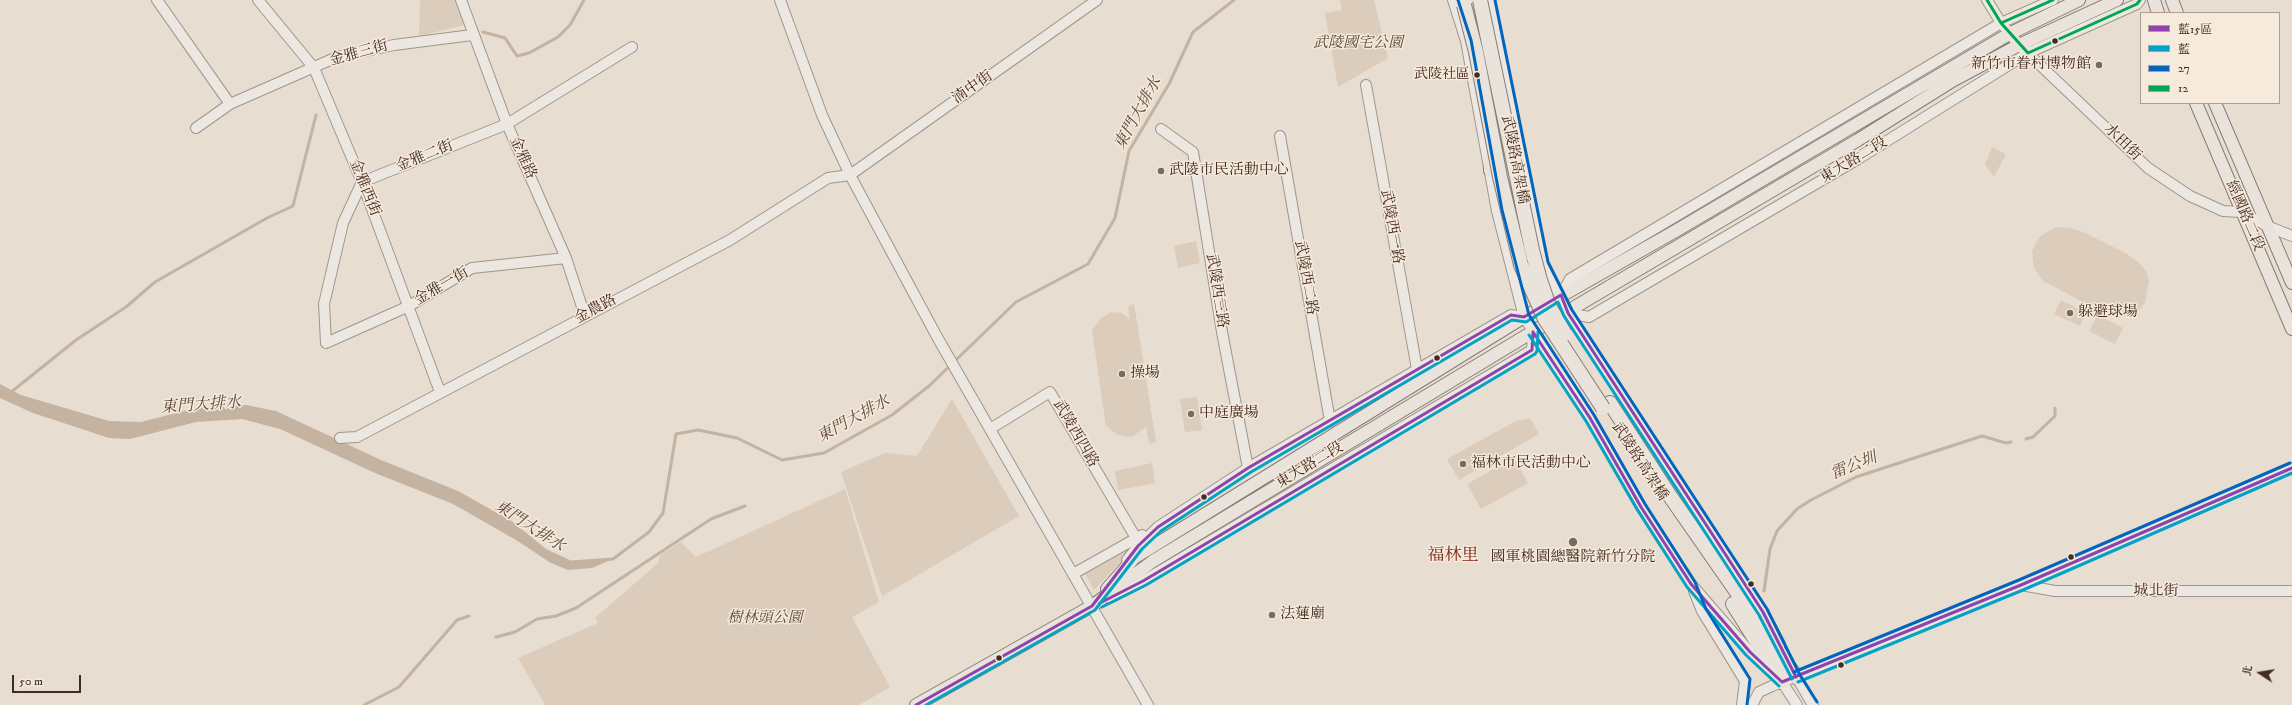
<!DOCTYPE html>
<meta charset="utf-8">
<style>
body{margin:0}
#map{position:relative;width:2292px;height:705px;overflow:hidden;background:#e7ddd0;font-family:"IM FELL DW Pica","Noto Serif TC",serif}
canvas{display:block}
.legend{position:absolute;left:2140px;top:12px;width:140px;height:92px;box-sizing:border-box;background:#f5eadb;border:1px solid #ae9d90;margin:0;padding:5px 7px;list-style:none;font-size:12px;color:#442a20}
.legend li{display:flex;align-items:center;gap:8px;height:20px}
.legend b{width:20px;border:1px solid #ae9d90}
.north{position:absolute;left:2240px;top:653px;width:40px;height:40px;-webkit-text-stroke:3px #f5eadb;paint-order:stroke;rotate:282deg;font-size:11px;font-weight:700;line-height:16px;text-align:center;color:#442a20}
.north::after{content:'';display:block;margin:auto;width:14px;height:18px;background:#442a20;clip-path:polygon(50% 0,100% 100%,50% 72%,0 100%)}
.scale{position:absolute;left:12px;top:675px;width:69px;height:18px;box-sizing:border-box;border:2px solid #442a20;border-top:0;padding-left:5px;font-size:12px;line-height:14px;white-space:nowrap;color:#442a20;-webkit-text-stroke:3px #f5eadb;paint-order:stroke}
</style>
<div id="map">
<canvas width="2292" height="705"></canvas>
<ul class="legend">
<li><b style="height:5px;background:#8e44ad"></b>藍15區</li>
<li><b style="height:5px;background:#03a3c5"></b>藍</li>
<li><b style="height:5px;background:#0065bd"></b>27</li>
<li><b style="height:5px;background:#00a651"></b>12</li>
</ul>
<div class="north">北</div>
<div class="scale">50 m</div>
</div>
<script>
const ctx = document.querySelector('canvas').getContext('2d');
ctx.lineJoin = 'round';
function fillPath(path, color) {
  ctx.fillStyle = color;
  ctx.fill(path, 'evenodd');
}
function toPath(rows) {
  const path = new Path2D();
  for (const r of rows) {
    path.moveTo(r[0], r[1]);
    for (let i = 2; i < r.length; i += 2) path.lineTo(r[i], r[i + 1]);
  }
  return path;
}
function trace(path, color, width, dash) {
  ctx.strokeStyle = color;
  ctx.lineWidth = width;
  ctx.lineCap = dash ? 'butt' : 'round';
  ctx.setLineDash(dash || []);
  ctx.stroke(path);
}
function label(font, color, halo, rows, align = 'center') {
  ctx.font = font + ' "IM FELL DW Pica","Noto Serif TC",serif';
  ctx.lineWidth = 3;
  ctx.setLineDash([]);
  ctx.textBaseline = 'middle';
  ctx.strokeStyle = halo;
  ctx.fillStyle = color;
  for (const [text, x, y, turn = 0] of rows) {
    ctx.save();
    ctx.translate(x, y);
    ctx.rotate((+turn || 0) * Math.PI / 180);
    ctx.textAlign = isNaN(turn) ? turn : align;
    if (halo) ctx.strokeText(text, 0, 0);
    ctx.fillText(text, 0, 0);
    ctx.restore();
  }
}
fillPath(toPath([
 [420,0,456,0,465,25,419,36],
 [1340,0,1374,0,1388,58,1338,87,1325,13,1342,10],
 [1992,147,2006,154,1994,177,1985,164],
 [2056,227,2070,228,2083,232,2127,254,2138,262,2146,271,2149,280,2145,303,2137,313,2118,318,2110,316,2043,281,2034,268,2032,251,2039,237],
 [1196,241,1200,263,1178,268,1174,246],
 [2061,300,2086,313,2080,326,2054,314],
 [1134,303,1156,442,1149,444,1146,427,1131,437,1118,435,1106,426,1092,330,1101,318,1112,312,1122,313,1130,320,1128,307],
 [2098,315,2123,328,2115,344,2089,331],
 [1197,397,1202,430,1185,432,1180,399],
 [952,399,1019,516,882,596,841,472,885,453,917,456],
 [1530,418,1539,434,1459,480,1447,459,1516,421],
 [1514,458,1528,483,1481,509,1467,484],
 [1152,463,1155,483,1118,490,1115,471],
 [845,489,879,602,852,617,890,687,859,705,545,705,518,658,598,623,595,618,658,563,660,555,681,542,696,557],
 [1139,542,1094,590,1084,572]
]), '#dcccbc');
fillPath(toPath([
 [0,384,21,395,109,421,141,422,192,409,246,405,276,411,381,460,458,491,513,522,546,549,574,562,613,559,592,568,568,570,551,563,516,540,453,504,375,473,280,429,242,419,196,422,130,439,109,438,33,413,0,398]
]), '#c5b3a2');
trace(toPath([
 [483,32,505,38,517,56,529,53,558,37,570,25,584,0],
 [10,393,76,340,126,307,155,282,267,218,293,206,316,115],
 [2026,439,2033,437,2055,416,2055,408],
 [571,562,613,559,649,532,663,513,676,434,698,430,737,438,782,460,824,453,892,415,929,386,1016,302,1088,264,1115,218,1129,151,1169,84,1193,32,1234,0],
 [1764,591,1770,549,1777,531,1797,509,1811,500,1856,477,1982,436,2006,443,2011,442],
 [496,637,515,632,537,619,556,616,576,608,711,519,745,506],
 [364,705,399,687,457,620,469,616]
]), '#c5b3a2', 3);
const minor = toPath([
 [157,0,230,104],
 [258,0,314,68,362,182,440,392],
 [461,0,507,124,566,258,585,316],
 [780,0,822,115,850,175,936,335,1148,705],
 [1453,0,1466,41,1497,211,1524,317,1590,418,1641,507,1691,584,1750,652,1782,682,1797,705],
 [1490,0,1543,264,1568,313,1763,612,1780,644],
 [1987,0,2001,23,2019,45,2148,168,2190,196,2223,211,2242,212,2267,226,2292,236],
 [1366,85,1417,369],
 [196,128,230,104,337,57,394,45,472,35],
 [1161,129,1193,152,1222,332,1248,468],
 [1280,136,1330,421],
 [566,258,472,268,409,306,326,343,324,304,343,223,362,182,507,124,632,47],
 [1561,295,1570,279,2001,23,2053,0],
 [1568,313,1589,317,1858,159,2028,53,2137,4,2140,0],
 [990,429,1050,392,1136,538],
 [340,438,357,437,730,240,828,178,850,175,1097,0],
 [1127,560,1138,546,1158,527,1248,468,1511,315,1524,317],
 [1073,574,1142,535],
 [2021,585,2055,591,2292,591],
 [1694,591,1702,611,1745,681,1742,705],
 [1110,598,1143,581,1532,350,1533,332],
 [1793,671,1813,705],
 [1752,705,1759,692,1772,686,2021,585,2292,468]
]);
const major = toPath([
 [2154,0,2158,13],
 [2172,0,2177,13],
 [2196,103,2292,329],
 [2215,103,2292,283],
 [1107,589,1134,558,1524,317,1679,229,2009,34,2079,0],
 [916,705,1092,606,1153,561,1524,337,1858,140,1952,81,2019,45,2117,0]
]);
const highway = toPath([
 [1471,0,1478,21,1497,122,1491,170],
 [1610,403,1670,496,1796,677],
 [1733,604,1782,682]
]);
trace(minor, '#9e968d', 12);
trace(major, '#877d76', 14);
trace(highway, '#877d76', 16);
trace(minor, '#ece7e0', 10);
trace(major, '#e9e3db', 12);
trace(highway, '#e9e3db', 14);
const highwayBridge = toPath([
 [1480,0,1532,250,1540,280,1549,306,1565,334],
 [1464,5,1476,52,1500,177,1521,265,1545,319,1603,408]
]);
trace(highwayBridge, '#877d76', 16, []);
trace(highwayBridge, '#e9e3db', 14);
trace(toPath([
 [1533,332,1590,418,1641,507,1691,584,1750,652,1782,682,2021,585,2292,468],
 [1100,603,1143,581,1532,350,1533,332],
 [916,705,1092,606,1138,546,1158,527,1248,468,1511,315,1524,317,1561,295,1568,313,1763,612,1796,677]
]), '#8e44ad', 3);
trace(toPath([
 [1529,335,1586,421,1637,509,1687,587,1746,655,1779,686],
 [1102,607,1146,585,1535,354,1537,351,1538,332],
 [1798,682,2023,590,2292,473],
 [926,705,1095,610,1142,549,1161,531,1251,472,1512,320,1526,322,1558,302,1564,316,1759,615,1792,679]
]), '#03a3c5', 3);
trace(toPath([
 [1458,0,1471,40,1502,210,1529,315,1594,415,1645,504,1695,582,1706,609,1750,679,1747,705],
 [1495,0,1548,262,1572,310,1767,609,1800,675,1817,702],
 [1794,672,2019,580,2290,463]
]), '#0065bd', 3);
trace(toPath([
 [1987,0,2001,23,2028,53,2137,4,2140,0],
 [2001,23,2053,0]
]), '#00a651', 3);
for (const [x, y, r, color] of [
 [2055,41,3.5,"#442a20"],
 [2099,65,4,"#7d695e"],
 [1477,75,3.5,"#442a20"],
 [1161,171,4,"#7d695e"],
 [2070,313,4,"#7d695e"],
 [1437,358,3.5,"#442a20"],
 [1122,374,4,"#7d695e"],
 [1191,414,4,"#7d695e"],
 [1463,464,4,"#7d695e"],
 [1204,497,3.5,"#442a20"],
 [1573,542,5,"#7d695e"],
 [2071,557,3.5,"#442a20"],
 [1751,584,3.5,"#442a20"],
 [1272,615,4,"#7d695e"],
 [999,658,3.5,"#442a20"],
 [1841,665,3.5,"#442a20"]
]) {
  const dot = new Path2D();
  dot.arc(x, y, r, 0, 2 * Math.PI);
  ctx.fillStyle = color;
  ctx.fill(dot);
  trace(dot, '#f5eadb', 1.5);
}
label('14px', '#442a20', '#f5eadb', [
 ["武陵社區",1470,75]
], 'right');
label('italic 15px', '#61483c', '#f5eadb', [
 ["武陵國宅公園",1358,44],
 ["樹林頭公園",765,619]
]);
label('15px', '#442a20', '#f5eadb', [
 ["金雅三街",359,54,-15],
 ["湳中街",973,88,-35],
 ["水田街",2122,143,44],
 ["金雅二街",425,157,-22],
 ["金雅路",522,158,66],
 ["武陵路高架橋",1514,160,79],
 ["東大路二段",1854,161,-31],
 ["金雅西街",364,188,68],
 ["經國路二段",2244,216,67],
 ["武陵西一路",1391,227,80],
 ["武陵西二路",1305,278,80],
 ["金雅一街",442,287,-30],
 ["武陵西三路",1216,291,81],
 ["金農路",596,310,-28],
 ["武陵西四路",1075,434,60],
 ["武陵路高架橋",1639,462,57],
 ["東大路二段",1310,466,-31],
 ["城北街",2156,592]
]);
label('15px', '#442a20', '#f5eadb', [
 ["新竹市眷村博物館",2091,65,"right"],
 ["武陵市民活動中心",1169,171],
 ["躲避球場",2078,313],
 ["操場",1130,374],
 ["中庭廣場",1199,414],
 ["福林市民活動中心",1471,464],
 ["國軍桃園總醫院新竹分院",1573,558,"center"],
 ["法蓮廟",1280,615]
], 'left');
label('italic 16px', '#60483c', '#f5eadb', [
 ["東門大排水",1139,114,-61],
 ["東門大排水",201,406,-4],
 ["東門大排水",854,420,-29],
 ["雷公圳",1854,467,-22],
 ["東門大排水",529,527,33]
]);
label('17px', '#7a1f14', '#f5eadb', [
 ["福林里",1453,556]
]);
</script>
